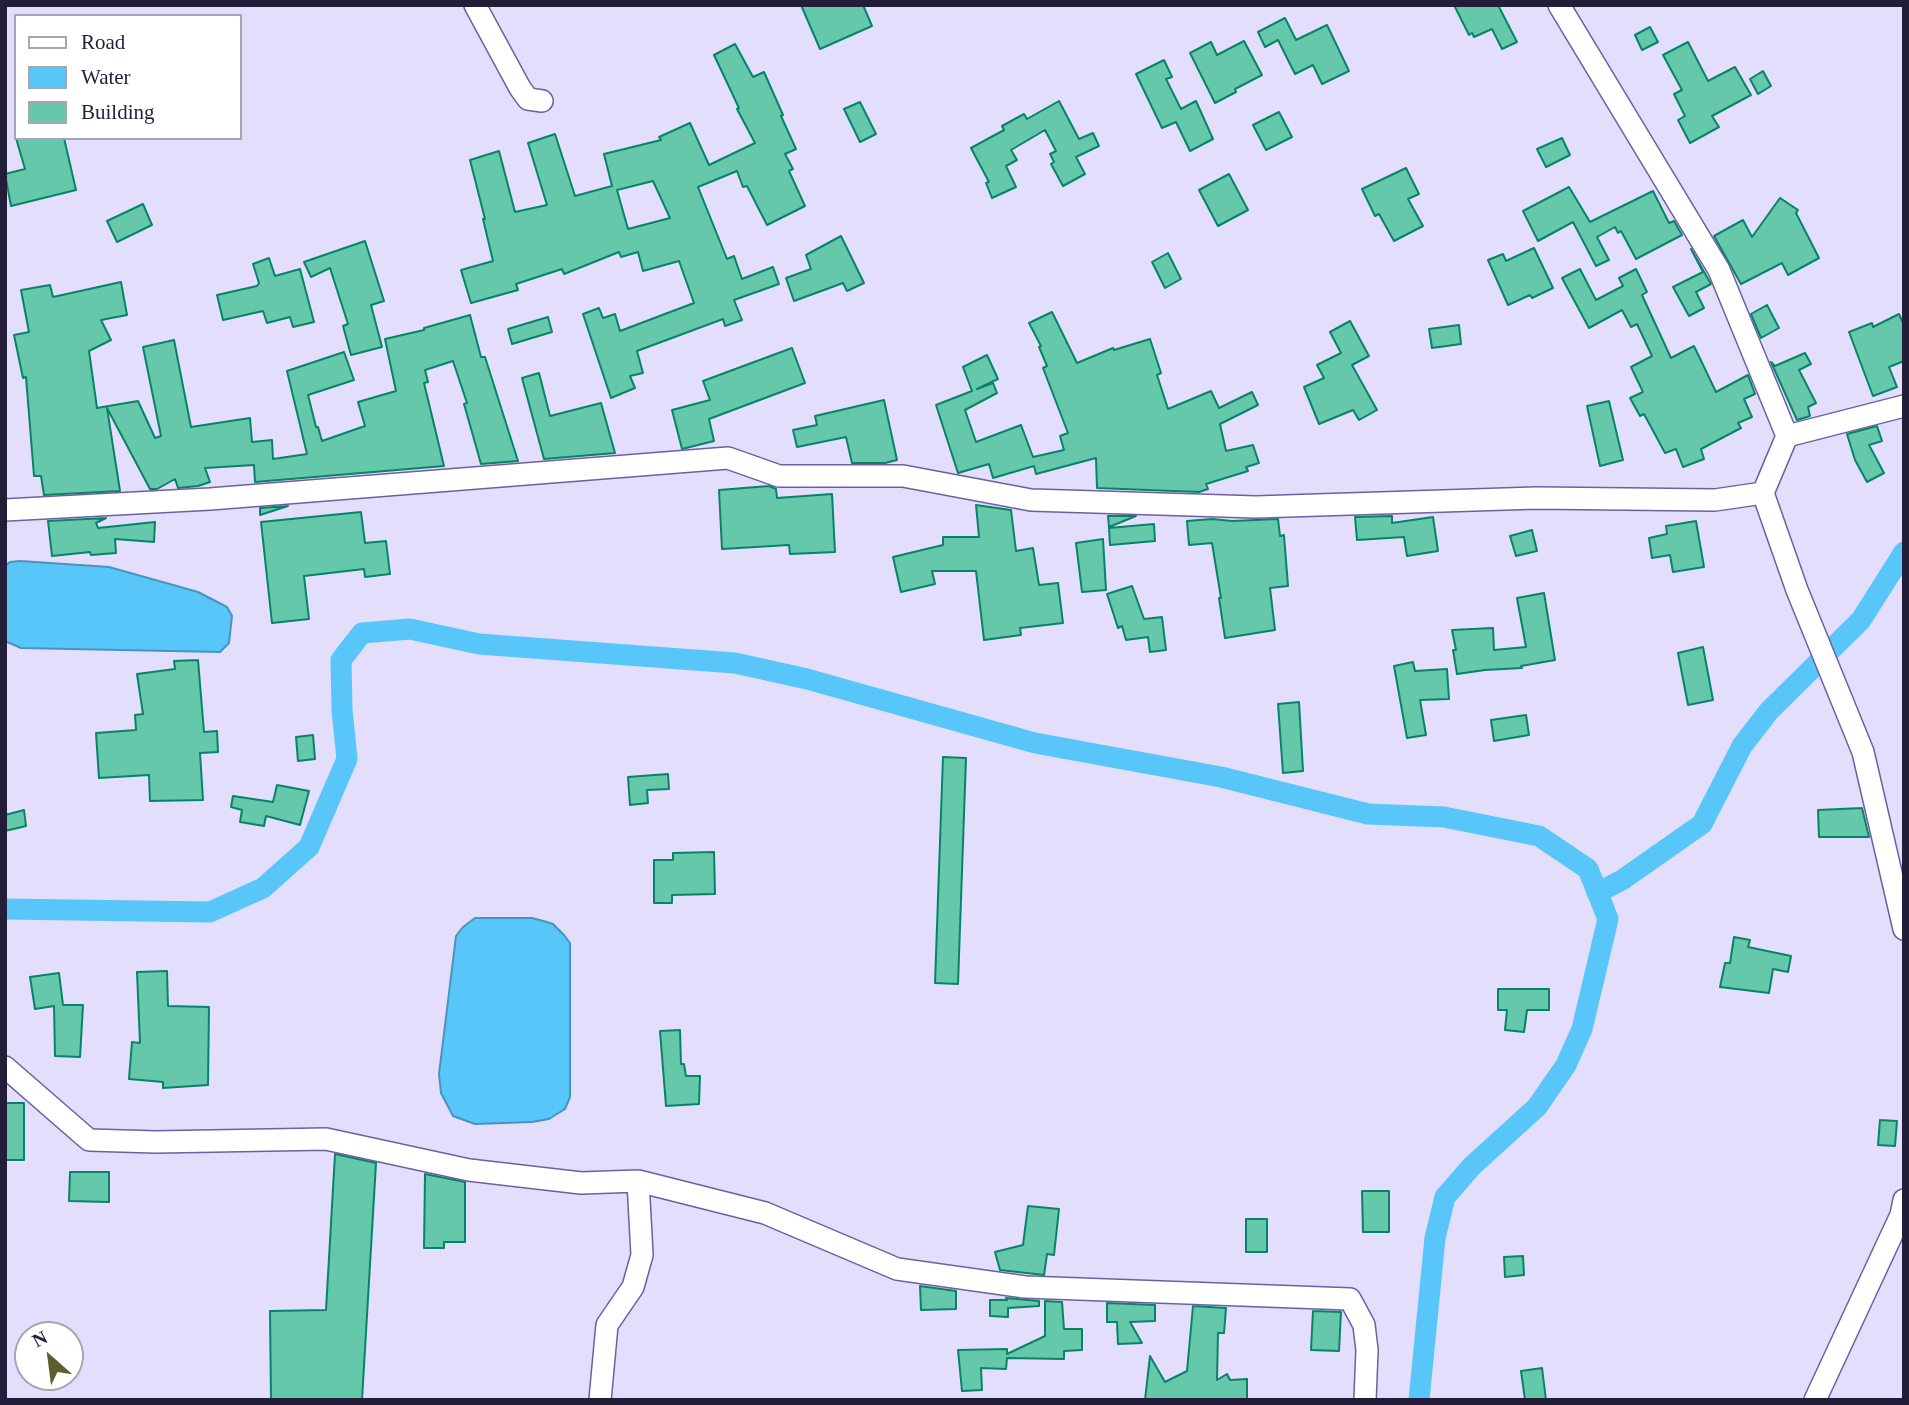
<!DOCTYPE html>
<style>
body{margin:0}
#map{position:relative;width:1909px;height:1405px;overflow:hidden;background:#e2defc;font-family:"Times New Roman",serif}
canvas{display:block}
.frame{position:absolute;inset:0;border:7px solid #231d39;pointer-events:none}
.legend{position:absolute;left:14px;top:14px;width:228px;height:126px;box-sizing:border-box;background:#fff;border:2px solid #a7a5b0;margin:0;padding:9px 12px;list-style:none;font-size:21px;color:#231d39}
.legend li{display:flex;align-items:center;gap:14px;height:35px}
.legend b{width:35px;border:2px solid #a7a5b0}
.north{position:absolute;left:14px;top:1321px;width:70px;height:70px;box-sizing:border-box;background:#fff;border:2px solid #a7a5b0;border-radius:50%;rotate:332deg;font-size:19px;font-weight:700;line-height:28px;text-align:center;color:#231d39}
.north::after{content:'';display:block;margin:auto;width:24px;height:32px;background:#5c5f2c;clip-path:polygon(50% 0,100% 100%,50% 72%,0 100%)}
</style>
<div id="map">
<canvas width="1909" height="1405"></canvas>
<div class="frame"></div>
<ul class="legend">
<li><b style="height:9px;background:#fff"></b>Road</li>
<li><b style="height:19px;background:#59c6fa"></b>Water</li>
<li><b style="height:19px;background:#65c8ab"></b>Building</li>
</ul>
<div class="north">N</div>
</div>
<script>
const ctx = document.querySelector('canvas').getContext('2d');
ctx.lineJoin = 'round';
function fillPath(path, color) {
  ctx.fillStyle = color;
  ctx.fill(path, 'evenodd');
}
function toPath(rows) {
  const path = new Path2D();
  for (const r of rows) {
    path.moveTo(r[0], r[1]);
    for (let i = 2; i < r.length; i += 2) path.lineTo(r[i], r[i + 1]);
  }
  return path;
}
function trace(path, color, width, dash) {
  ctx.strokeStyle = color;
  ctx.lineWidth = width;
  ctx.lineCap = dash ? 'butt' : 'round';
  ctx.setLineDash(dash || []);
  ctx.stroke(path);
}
const water = toPath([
 [20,561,109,567,198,592,227,607,232,616,229,643,220,652,21,648,5,641,5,566,10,562,20,561],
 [475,918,532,918,547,922,553,924,564,935,570,943,570,1097,565,1109,549,1119,532,1122,475,1124,453,1116,441,1093,439,1074,456,936,463,927,475,918]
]);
fillPath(water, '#59c6fa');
trace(water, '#4993c0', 2);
trace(toPath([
 [1597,893,1622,880,1702,824,1742,746,1769,711,1861,620,1904,552],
 [5,909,210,912,263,888,309,847,347,759,342,710,341,660,362,633,410,629,479,644,735,663,807,679,1035,743,1221,777,1368,814,1444,817,1539,836,1588,869,1608,919,1582,1029,1566,1065,1537,1107,1472,1166,1445,1197,1435,1238,1419,1400]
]), '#59c6fa', 21);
const building = toPath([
 [801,5,863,5,872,26,820,49,801,5],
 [1454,5,1498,5,1517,42,1502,49,1492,29,1474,37,1472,33,1469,35,1454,5],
 [1285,18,1296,40,1327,25,1349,71,1322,84,1313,65,1295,74,1278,40,1265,47,1258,32,1285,18],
 [1650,27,1658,42,1642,50,1635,35,1650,27],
 [1244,41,1262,75,1235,89,1236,92,1215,103,1190,53,1211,42,1217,55,1244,41],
 [1688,42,1708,81,1735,67,1751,95,1712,116,1719,127,1690,143,1678,120,1685,116,1674,94,1682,90,1663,55,1688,42],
 [735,44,753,77,764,72,783,115,781,116,796,149,785,154,793,169,789,171,805,206,767,225,747,186,743,187,737,171,698,187,727,259,734,256,742,279,773,267,779,284,734,300,742,320,725,326,723,319,637,351,643,373,630,376,635,388,611,398,583,314,599,308,603,318,615,314,620,331,694,303,679,261,643,271,638,252,621,257,619,252,564,274,562,269,516,284,518,290,471,303,461,270,493,261,483,219,485,219,470,160,499,151,515,212,547,205,528,143,555,134,575,196,612,186,604,154,661,140,659,137,690,123,709,165,755,143,737,109,739,108,714,55,735,44],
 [653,181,670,218,628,229,617,190,653,181],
 [1164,60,1172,77,1166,79,1181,109,1196,101,1213,139,1190,151,1176,122,1162,128,1136,74,1164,60],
 [1763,71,1771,86,1758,94,1750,79,1763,71],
 [1059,101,1079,139,1093,133,1099,146,1076,157,1085,174,1063,186,1051,164,1054,162,1050,154,1056,151,1045,130,1011,150,1017,160,1006,166,1016,187,992,198,986,183,989,182,971,148,1004,130,1002,126,1024,114,1027,119,1059,101],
 [860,102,876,134,860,142,844,109,860,102],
 [1279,112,1292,137,1266,150,1253,125,1279,112],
 [16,138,64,138,76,190,11,206,5,174,25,169,16,138],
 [1562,138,1570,155,1546,167,1537,149,1562,138],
 [1406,168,1419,194,1408,199,1423,226,1394,241,1379,214,1375,216,1362,189,1406,168],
 [1229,174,1248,210,1218,226,1199,190,1229,174],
 [1569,187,1590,222,1653,191,1669,223,1674,221,1682,235,1636,259,1621,231,1618,233,1615,227,1597,237,1609,260,1596,266,1573,222,1538,241,1523,211,1569,187],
 [1780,198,1798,210,1796,213,1819,258,1788,275,1782,263,1741,284,1714,236,1743,220,1752,237,1780,198],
 [143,204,152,225,117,242,107,221,143,204],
 [841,236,864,283,847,291,843,283,794,301,786,278,811,269,806,255,841,236],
 [365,241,384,301,371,305,382,347,351,355,343,326,348,324,330,268,311,277,304,262,365,241],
 [1534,248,1553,288,1532,298,1530,295,1508,305,1488,260,1503,254,1506,261,1534,248],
 [1691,249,1711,284,1696,292,1704,308,1689,316,1673,287,1703,272,1691,249],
 [1168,253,1181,279,1165,288,1152,262,1168,253],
 [269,258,275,276,300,269,314,322,293,327,290,317,267,323,263,311,223,320,217,295,257,286,259,283,253,264,269,258],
 [1580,269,1596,300,1623,286,1619,278,1636,269,1647,292,1642,295,1671,358,1694,346,1716,392,1748,375,1755,394,1744,399,1752,417,1738,423,1741,428,1701,449,1704,459,1683,467,1676,449,1665,453,1644,414,1640,416,1630,398,1643,392,1631,367,1652,356,1637,324,1631,327,1622,310,1589,328,1562,278,1580,269],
 [121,282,127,315,101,320,111,340,89,351,97,408,138,401,155,438,161,436,143,347,174,340,191,427,250,418,252,442,272,440,273,459,307,454,287,371,344,352,354,380,308,395,316,427,318,427,322,441,365,426,358,402,396,391,385,339,424,330,424,328,470,315,481,357,485,357,518,461,481,464,464,404,467,403,453,361,425,370,428,382,424,383,444,466,255,482,254,465,205,468,210,482,198,486,178,488,175,479,157,489,150,489,107,408,120,491,44,495,41,476,34,476,26,377,23,378,14,335,29,332,21,290,50,285,53,297,121,282],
 [1767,305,1779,328,1761,338,1751,314,1767,305],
 [1052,312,1077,363,1113,348,1114,350,1150,339,1161,373,1157,375,1168,409,1211,391,1219,408,1252,392,1258,405,1220,424,1226,451,1253,445,1259,463,1246,467,1248,471,1206,484,1208,489,1199,492,1097,488,1096,458,1036,474,1034,466,993,478,989,464,958,473,936,405,972,391,963,367,987,355,998,379,977,389,993,383,997,393,965,410,976,442,1021,425,1033,457,1064,450,1060,436,1068,433,1043,368,1047,366,1039,347,1041,346,1029,323,1052,312],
 [1899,314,1904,325,1904,361,1889,367,1897,387,1873,396,1849,332,1872,323,1873,327,1899,314],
 [548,317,552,332,512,344,508,329,548,317],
 [1350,321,1369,356,1352,365,1377,410,1359,420,1353,410,1319,424,1304,387,1324,378,1317,365,1341,353,1330,332,1350,321],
 [1459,325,1461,344,1432,348,1429,329,1459,325],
 [792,348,805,383,709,419,714,441,682,449,672,410,710,400,703,381,792,348],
 [1805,353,1811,364,1799,370,1816,403,1808,407,1810,416,1797,420,1771,362,1775,366,1805,353],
 [539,373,550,416,601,403,615,453,544,459,522,378,539,373],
 [884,400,897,460,885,463,852,463,846,437,797,447,793,430,817,425,815,416,884,400],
 [1609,401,1623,460,1600,466,1587,406,1609,401],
 [1877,426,1882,441,1869,445,1884,473,1867,482,1855,460,1847,434,1877,426],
 [769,486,776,489,777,498,832,494,835,552,790,554,789,545,722,549,719,490,769,486],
 [976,505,1011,510,1016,551,1033,548,1039,585,1058,583,1063,623,1020,628,1021,635,984,640,976,571,932,571,935,584,901,592,893,557,943,545,943,537,979,537,976,505],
 [288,506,260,515,260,508,288,506],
 [361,512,365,543,386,541,390,574,365,577,364,569,304,576,309,619,272,623,261,522,361,512],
 [1108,516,1136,516,1109,527,1108,516],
 [1392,516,1392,523,1433,517,1438,551,1407,556,1404,537,1357,540,1355,517,1392,516],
 [106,518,96,523,98,528,155,522,154,542,115,539,116,553,91,555,90,552,52,556,48,521,106,518],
 [1212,519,1232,521,1278,519,1280,536,1284,535,1288,586,1270,588,1275,630,1225,638,1219,598,1221,598,1212,543,1189,545,1187,521,1212,519],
 [1696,521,1704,567,1673,572,1670,555,1652,558,1649,538,1667,534,1666,526,1696,521],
 [1154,524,1155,541,1110,545,1109,528,1154,524],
 [1532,530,1537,551,1516,556,1510,536,1532,530],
 [1103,539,1106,590,1082,592,1076,543,1103,539],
 [1132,586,1144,619,1162,617,1166,650,1150,652,1148,637,1126,640,1122,626,1118,628,1107,594,1132,586],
 [1544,593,1555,660,1521,666,1522,668,1485,670,1457,674,1453,650,1456,650,1452,630,1493,628,1494,650,1526,647,1517,598,1544,593],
 [1703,647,1713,700,1688,705,1678,653,1703,647],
 [198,660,204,732,217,731,218,752,200,753,203,800,150,801,149,775,99,778,96,733,136,730,135,715,143,714,137,674,175,669,174,661,198,660],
 [1413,662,1415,671,1447,669,1449,699,1420,700,1426,735,1407,738,1394,666,1413,662],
 [1299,702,1303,771,1283,773,1278,704,1299,702],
 [1526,715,1529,735,1494,741,1491,720,1526,715],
 [313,735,315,759,298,761,296,737,313,735],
 [943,757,966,758,958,984,935,983,943,757],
 [668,774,669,789,647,790,648,803,630,805,628,777,668,774],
 [277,785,309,791,300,825,266,816,264,826,240,822,242,810,231,807,233,796,273,802,277,785],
 [1862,808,1869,837,1819,837,1818,810,1862,808],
 [24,810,26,826,5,831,5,815,24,810],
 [714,852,715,894,672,895,672,903,654,903,654,860,673,860,673,853,714,852],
 [1734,937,1750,940,1748,947,1791,956,1788,972,1773,969,1769,993,1720,987,1725,963,1730,963,1734,937],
 [167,971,168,1006,209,1007,208,1085,163,1088,163,1082,129,1079,132,1042,140,1043,137,972,167,971],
 [59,973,63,1005,83,1005,80,1057,55,1056,54,1006,35,1009,30,977,59,973],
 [1498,989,1549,989,1549,1010,1527,1010,1524,1032,1505,1030,1507,1010,1498,1010,1498,989],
 [680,1030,681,1064,684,1064,686,1076,700,1076,699,1104,666,1106,660,1031,680,1030],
 [5,1103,24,1103,24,1160,5,1160,5,1103],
 [1880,1120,1897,1121,1895,1146,1878,1145,1880,1120],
 [335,1154,376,1163,362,1400,271,1400,270,1311,326,1310,335,1154],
 [70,1172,109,1172,109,1202,69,1201,70,1172],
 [425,1174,465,1182,465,1242,444,1242,444,1248,424,1248,425,1174],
 [1362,1191,1389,1191,1389,1232,1363,1232,1362,1191],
 [1028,1206,1059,1209,1054,1255,1047,1254,1044,1275,1000,1270,995,1252,1023,1245,1028,1206],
 [1246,1219,1267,1219,1267,1252,1246,1252,1246,1219],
 [1523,1256,1524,1275,1505,1277,1504,1257,1523,1256],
 [920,1286,956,1291,956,1309,921,1310,920,1286],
 [1006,1298,1039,1301,1039,1306,1008,1308,1008,1317,990,1316,990,1300,1007,1300,1006,1298],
 [1045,1301,1062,1302,1064,1329,1082,1329,1082,1350,1064,1351,1064,1359,1007,1358,1006,1369,981,1368,982,1390,962,1391,958,1350,1007,1349,1007,1354,1045,1336,1045,1301],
 [1107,1303,1155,1305,1155,1321,1130,1322,1142,1343,1118,1344,1117,1322,1107,1322,1107,1303],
 [1193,1306,1226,1308,1224,1333,1218,1333,1217,1380,1227,1374,1230,1380,1247,1379,1247,1400,1145,1400,1150,1356,1165,1382,1187,1371,1193,1306],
 [1313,1311,1341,1312,1339,1351,1311,1350,1313,1311],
 [1542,1368,1546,1400,1525,1400,1521,1371,1542,1368]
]);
fillPath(building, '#65c8ab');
trace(building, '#088369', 2);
const street = toPath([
 [475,5,520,88,528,99,542,101],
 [1787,436,1904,406],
 [1763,493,1797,590,1863,752,1904,929],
 [5,510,210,499,728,458,779,476,903,476,1031,500,1256,507,1536,498,1715,500,1763,493,1787,436,1719,270,1559,5],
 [5,1067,89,1140,156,1142,326,1139,469,1170,581,1183,638,1181,765,1213,897,1269,1025,1287,1350,1299,1364,1325,1367,1350,1365,1400],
 [600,1400,607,1325,633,1287,642,1255,638,1181],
 [1815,1400,1901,1215,1904,1200]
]);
trace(street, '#6d5fa2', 24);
trace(street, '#fff', 21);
</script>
